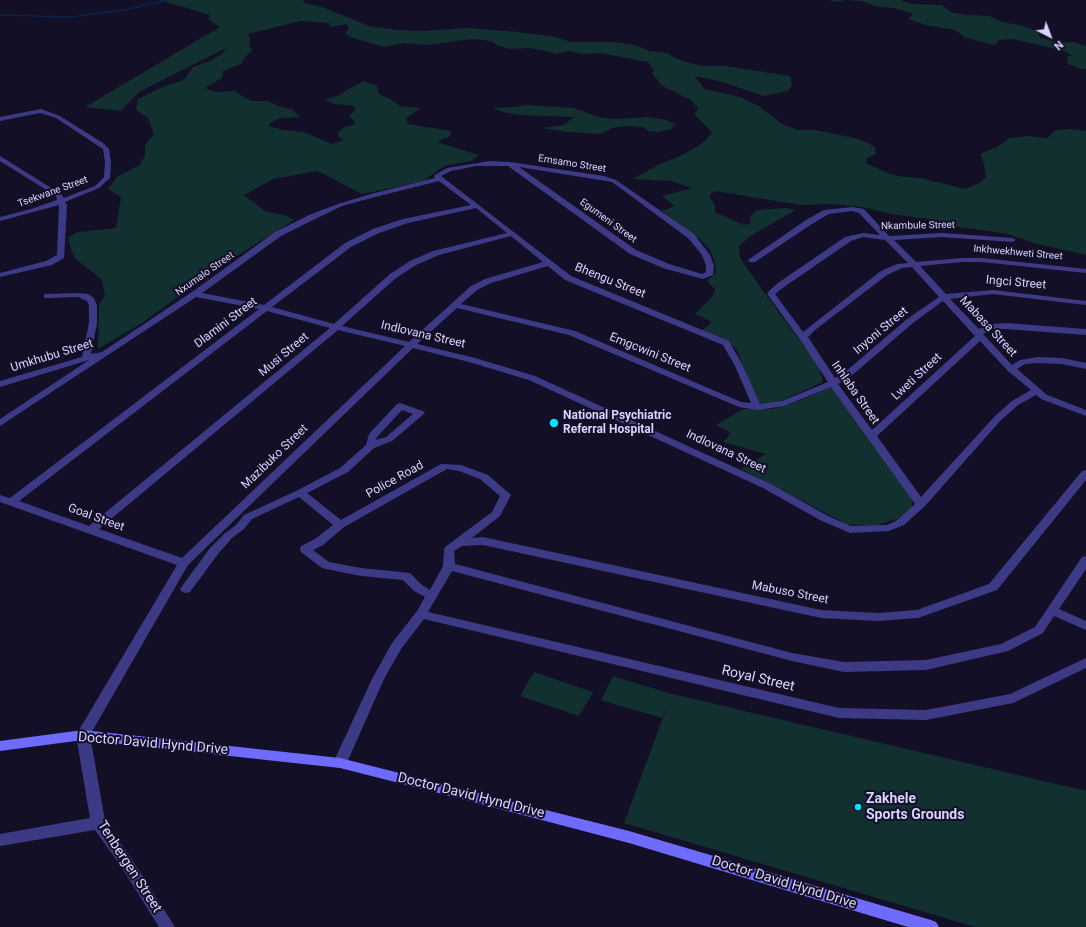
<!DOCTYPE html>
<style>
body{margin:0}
#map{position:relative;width:1086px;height:927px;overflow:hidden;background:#130f26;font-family:Roboto,sans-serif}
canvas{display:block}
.north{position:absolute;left:1030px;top:16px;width:40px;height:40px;-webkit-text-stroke:3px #130f26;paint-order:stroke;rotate:138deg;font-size:11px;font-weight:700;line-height:16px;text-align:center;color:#d9d4ff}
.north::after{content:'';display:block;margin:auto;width:14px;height:18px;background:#d9d4ff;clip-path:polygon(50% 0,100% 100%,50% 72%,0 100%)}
</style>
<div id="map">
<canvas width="1086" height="927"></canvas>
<div class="north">N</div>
</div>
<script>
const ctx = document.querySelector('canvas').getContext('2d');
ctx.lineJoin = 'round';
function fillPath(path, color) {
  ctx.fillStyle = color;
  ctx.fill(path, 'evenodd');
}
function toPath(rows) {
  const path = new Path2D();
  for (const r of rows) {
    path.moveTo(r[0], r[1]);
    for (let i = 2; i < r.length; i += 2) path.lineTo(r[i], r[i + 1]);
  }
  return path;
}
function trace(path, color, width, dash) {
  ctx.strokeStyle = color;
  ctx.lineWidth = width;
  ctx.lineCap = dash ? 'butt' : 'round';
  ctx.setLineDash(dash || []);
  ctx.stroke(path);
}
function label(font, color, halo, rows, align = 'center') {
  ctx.font = font + ' Roboto,sans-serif';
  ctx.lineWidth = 4;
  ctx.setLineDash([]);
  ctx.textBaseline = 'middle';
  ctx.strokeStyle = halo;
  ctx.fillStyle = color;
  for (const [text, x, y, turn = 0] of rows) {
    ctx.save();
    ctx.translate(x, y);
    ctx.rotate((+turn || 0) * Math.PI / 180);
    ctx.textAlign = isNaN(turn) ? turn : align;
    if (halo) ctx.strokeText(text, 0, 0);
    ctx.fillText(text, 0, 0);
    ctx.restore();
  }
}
fillPath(toPath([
 [159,0,303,0,304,3,322,7,369,26,398,30,421,31,468,28,518,32,555,37,571,42,614,42,634,45,650,51,667,53,675,58,686,62,703,66,725,66,790,76,792,85,788,91,764,96,719,81,694,76,705,89,740,97,759,106,782,124,797,130,815,130,859,139,875,147,876,154,867,158,866,163,883,171,896,176,920,178,965,189,980,183,986,177,984,164,980,154,997,147,1009,138,1027,136,1047,138,1056,130,1072,129,1086,131,1086,255,1037,244,1008,234,952,226,929,219,897,215,861,207,831,204,800,205,715,191,709,196,715,205,715,212,744,225,751,223,750,216,757,210,785,208,796,210,750,236,739,246,740,258,766,295,819,366,823,382,781,401,758,405,737,350,729,342,701,331,712,322,695,314,713,296,715,289,707,281,716,272,715,262,710,250,701,240,662,211,675,206,662,196,692,188,671,181,633,179,658,165,682,155,698,146,707,139,712,132,694,114,698,109,691,100,661,85,652,73,654,70,648,62,600,53,583,54,569,51,556,54,543,50,528,48,509,49,497,45,491,41,472,39,427,45,404,43,384,47,350,37,345,33,349,28,347,24,330,27,329,23,300,21,248,34,250,38,249,46,253,50,245,57,241,64,223,71,222,78,205,88,216,92,234,91,251,101,268,101,278,106,291,109,300,117,279,118,269,124,269,126,283,130,303,132,332,144,343,140,337,134,343,128,355,124,354,121,349,116,355,110,354,106,334,104,325,100,340,95,345,91,364,81,377,86,379,94,390,99,400,106,421,108,406,118,408,124,451,131,450,136,437,142,479,155,471,161,444,166,424,181,362,194,318,171,273,179,244,195,265,211,287,216,294,220,213,271,142,323,98,349,99,305,105,295,102,280,76,259,71,249,68,237,78,232,116,228,121,197,108,189,117,177,140,165,145,155,145,145,154,134,148,118,136,110,138,99,162,87,184,80,193,67,210,61,222,54,226,48,139,92,121,111,85,107,220,27,208,19,210,15],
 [826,0,900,0,912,4,942,5,950,12,968,15,989,16,1002,22,1020,25,1036,31,1041,38,1059,43,1073,42,1086,46,1086,69,1081,69,1068,64,1067,57,1072,55,1064,51,1013,39,999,40,995,45,966,38,955,30,925,25,908,19,913,14,895,8,878,7,862,1,844,0,839,2],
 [526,105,574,108,598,117,615,119,648,117,666,120,675,124,671,129,658,132,649,131,643,127,628,126,612,128,601,134,566,132,543,128,564,125,574,117,519,115,503,112,492,108,515,107],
 [832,386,913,494,912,508,897,519,874,526,847,524,812,506,741,469,766,454,723,442,731,433,716,425,743,409,773,409,799,401],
 [534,672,593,692,579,716,520,696],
 [613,676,672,694,1086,791,1086,927,975,927,624,823,668,704,662,718,601,700]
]), '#12302f');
trace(toPath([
 [0,15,70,17,124,10,167,0]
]), '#0c2248', 1.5);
fillPath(toPath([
 [41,109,60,116,103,143,109,149,111,162,110,178,99,188,65,202,67,205,64,258,52,265,0,277,0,273,46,261,57,255,59,205,0,221,0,217,31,209,57,200,56,196,0,161,0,156,61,194,64,198,95,186,104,177,105,162,103,149,56,118,40,113,0,121,0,117,41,109],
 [490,161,510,162,604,176,616,180,694,234,710,255,714,266,713,275,703,279,663,268,630,254,508,166,476,166,451,171,441,176,571,276,729,341,743,366,760,404,782,401,828,382,799,338,767,294,768,292,778,283,845,237,863,233,880,235,859,213,852,211,829,214,812,224,755,262,749,262,748,260,806,220,824,210,852,207,864,209,889,236,942,233,1012,238,1016,240,1012,242,942,237,894,240,916,262,962,258,982,258,1086,269,1086,273,982,262,962,262,920,266,946,294,993,290,1086,301,1086,305,993,294,950,299,979,329,993,324,1006,323,1086,329,1086,335,1006,329,994,329,983,334,1012,365,1020,360,1038,357,1062,358,1086,363,1086,369,1062,364,1038,363,1025,364,1017,369,1047,395,1086,410,1086,416,1041,399,1036,395,1018,405,1001,420,925,506,904,525,889,531,850,533,820,520,763,488,529,380,469,362,413,348,188,565,90,735,105,821,131,858,175,927,159,927,121,866,95,830,0,846,0,834,90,818,76,735,177,565,0,502,0,495,10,498,259,309,196,297,0,426,0,419,89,360,0,387,0,381,82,357,89,323,89,306,87,301,78,297,47,298,44,298,44,294,78,293,88,294,94,298,97,306,97,323,91,354,102,352,192,292,275,232,309,215,338,204,371,194,435,178,434,176,435,175,447,168,490,161],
 [519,167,612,182,688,238,702,255,706,266,706,272,702,274,669,264,636,250,519,167],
 [439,181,471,205,403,219,373,229,345,243,264,305,202,293,281,236,315,219,342,206,375,197,439,181],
 [476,208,507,233,433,251,410,261,390,274,334,324,272,307,351,247,379,233,408,223,476,208],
 [511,236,543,262,485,279,471,286,409,342,342,326,396,278,416,265,439,255,511,236],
 [863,237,885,240,908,263,897,264,881,271,803,332,775,294,784,287,851,241,863,237],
 [548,266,565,280,723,345,735,366,751,403,741,402,575,331,461,304,477,290,491,283,548,266],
 [912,267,939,297,907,319,844,373,835,378,808,337,815,330,887,275,902,268,912,267],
 [943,301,975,336,872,430,838,384,850,377,913,323,943,301],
 [457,308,569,335,739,407,757,410,784,406,831,387,915,504,896,521,887,525,851,526,828,516,771,484,535,376,475,358,417,344,457,308],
 [267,311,330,328,89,526,19,501,267,311],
 [338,330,405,346,182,558,99,529,338,330],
 [980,341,1008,371,1031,390,1012,401,995,416,921,497,877,436,980,341],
 [400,403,423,411,425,413,392,441,374,448,348,472,307,493,341,520,441,464,461,465,488,475,511,495,500,516,472,538,483,537,821,610,878,613,917,610,989,584,1082,471,1086,470,1086,480,997,590,918,618,878,621,821,618,483,545,462,546,454,551,455,564,792,653,844,662,926,660,1001,644,1035,627,1082,557,1086,556,1086,569,1059,609,1086,621,1086,630,1054,616,1043,633,1008,651,926,670,844,672,792,661,452,571,428,612,839,708,926,710,1010,694,1086,658,1086,668,1013,703,926,720,839,718,424,619,401,649,384,679,345,767,340,768,335,767,333,763,372,679,392,643,417,611,425,597,414,591,403,580,361,576,326,569,322,568,301,552,300,549,301,546,315,539,333,525,299,497,252,519,244,529,232,538,218,554,190,592,186,593,182,592,180,589,210,548,224,534,236,525,244,515,296,491,340,468,366,445,369,434,397,404,400,403],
 [402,410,413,414,386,437,376,440,377,437,402,410],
 [447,469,459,471,480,479,500,496,492,512,445,547,444,550,443,566,430,590,422,585,410,573,361,568,329,562,313,550,323,545,344,527,447,469]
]), '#3d3a85');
fillPath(toPath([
 [83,730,340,758,629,831,931,920,936,922,939,927,908,927,629,843,462,799,340,768,83,740,0,751,0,741,83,730]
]), '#6f6bff');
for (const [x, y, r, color] of [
 [554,423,5,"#00e5ff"],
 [858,807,4,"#00e5ff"]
]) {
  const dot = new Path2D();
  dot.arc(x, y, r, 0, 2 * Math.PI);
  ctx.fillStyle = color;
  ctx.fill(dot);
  trace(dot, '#130f26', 1.5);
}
label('10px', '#d9d4ff', '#130f26', [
 ["Emsamo Street",572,164,9],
 ["Tsekwane Street",53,192,-20],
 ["Egumeni Street",608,221,36],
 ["Nkambule Street",918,226,-1],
 ["Inkhwekhweti Street",1018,253,5],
 ["Nxumalo Street",205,274,-35]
]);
label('12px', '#d9d4ff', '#130f26', [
 ["Bhengu Street",610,281,22],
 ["Ingci Street",1016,283,5],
 ["Dlamini Street",226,323,-37],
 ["Mabasa Street",988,327,47],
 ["Inyoni Street",881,331,-40],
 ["Indlovana Street",423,335,13],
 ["Emgcwini Street",650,353,22],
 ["Musi Street",284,355,-40],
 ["Umkhubu Street",52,356,-17],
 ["Lweti Street",917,377,-43],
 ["Inhlaba Street",855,393,55],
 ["Indlovana Street",726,452,25],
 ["Mazibuko Street",275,457,-44],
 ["Police Road",395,480,-29],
 ["Goal Street",96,518,20],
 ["Mabuso Street",790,593,11]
]);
label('bold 12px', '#d9d4ff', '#130f26', [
 ["National Psychiatric",563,416],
 ["Referral Hospital",563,430]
], 'left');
label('14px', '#d9d4ff', '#130f26', [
 ["Royal Street",758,679,13],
 ["Doctor David Hynd Drive",153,744,5],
 ["Doctor David Hynd Drive",471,796,14],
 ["Tenbergen Street",129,867,57],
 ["Doctor David Hynd Drive",784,883,17]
]);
label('bold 14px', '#d9d4ff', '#130f26', [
 ["Zakhele",866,799],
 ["Sports Grounds",866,815]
], 'left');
</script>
